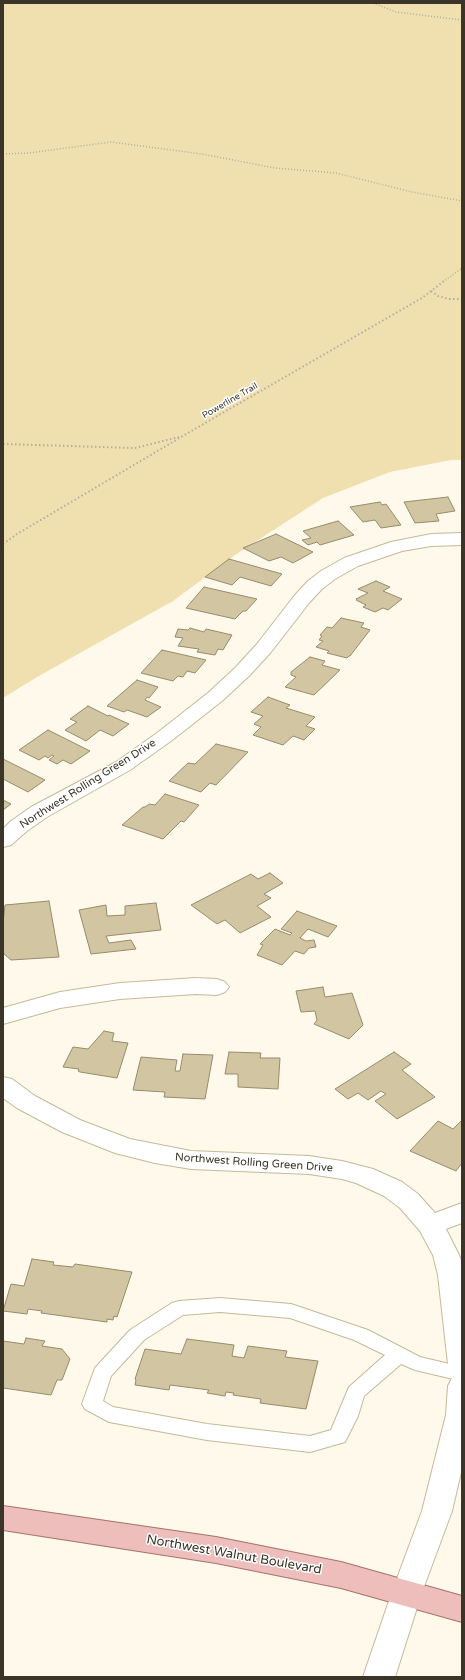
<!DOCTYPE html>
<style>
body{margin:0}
#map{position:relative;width:465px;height:1680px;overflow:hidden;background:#fff9eb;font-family:"Varela Round",sans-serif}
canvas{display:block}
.frame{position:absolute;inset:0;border:4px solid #3a3528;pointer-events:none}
</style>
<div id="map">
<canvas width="465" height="1680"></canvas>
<div class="frame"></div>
</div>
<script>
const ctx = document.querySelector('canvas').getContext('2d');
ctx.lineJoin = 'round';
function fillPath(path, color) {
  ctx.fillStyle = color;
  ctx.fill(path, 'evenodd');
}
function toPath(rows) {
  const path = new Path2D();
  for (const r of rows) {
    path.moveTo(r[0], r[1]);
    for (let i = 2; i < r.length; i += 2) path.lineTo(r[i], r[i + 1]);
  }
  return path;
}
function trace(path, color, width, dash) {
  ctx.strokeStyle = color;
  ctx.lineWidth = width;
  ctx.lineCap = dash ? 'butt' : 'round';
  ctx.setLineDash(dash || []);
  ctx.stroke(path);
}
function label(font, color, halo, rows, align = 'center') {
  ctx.font = font + ' "Varela Round",sans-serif';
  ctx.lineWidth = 3;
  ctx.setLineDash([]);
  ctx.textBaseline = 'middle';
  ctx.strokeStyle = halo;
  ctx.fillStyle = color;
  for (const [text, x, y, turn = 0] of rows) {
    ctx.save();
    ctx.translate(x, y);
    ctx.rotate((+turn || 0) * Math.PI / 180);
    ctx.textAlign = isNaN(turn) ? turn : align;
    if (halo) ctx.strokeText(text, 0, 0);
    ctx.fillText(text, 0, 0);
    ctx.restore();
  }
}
fillPath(toPath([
 [3,3,462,3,462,460,451,460,390,472,323,498,238,553,173,601,37,677,3,698]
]), '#f1e0af');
const building = toPath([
 [448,497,455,511,436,514,439,521,415,523,404,502,448,497],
 [380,502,382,505,386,504,401,525,381,528,375,520,363,522,350,507,380,502],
 [338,521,354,535,320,545,317,542,308,545,302,540,311,538,303,531,338,521],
 [276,534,313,552,293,563,281,557,269,561,243,548,276,534],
 [229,559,282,574,271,586,240,577,232,585,205,577,229,559],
 [376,581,390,587,383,591,402,599,388,610,383,608,375,612,363,607,366,605,356,600,357,599,356,599,368,593,358,589,376,581],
 [204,587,257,599,246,611,243,611,235,619,186,608,204,587],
 [341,618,364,623,361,627,370,630,350,656,349,656,347,658,327,653,329,651,316,647,323,641,319,640,322,636,320,635,327,627,332,628,341,618],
 [190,628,204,632,206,629,232,635,223,650,218,649,215,655,197,652,199,649,178,646,183,638,175,637,178,629,188,630,190,628],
 [162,650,206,660,195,673,187,671,183,677,178,676,173,681,141,673,162,650],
 [310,657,325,661,322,665,340,670,314,695,285,687,296,677,291,675,291,672,310,657],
 [137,680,158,687,149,698,147,697,145,700,161,707,147,717,127,710,124,712,107,706,137,680],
 [268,697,290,705,286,708,315,717,306,726,315,729,304,740,293,736,283,745,253,735,261,727,254,724,263,716,251,712,268,697],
 [88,706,108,716,109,715,129,724,113,736,100,730,86,741,65,730,77,722,70,719,88,706],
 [48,730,90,751,71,764,63,760,57,764,49,760,54,756,52,755,48,758,45,756,39,760,19,750,48,730],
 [216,744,248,752,216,785,210,783,201,792,169,781,188,763,195,764,216,744],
 [3,759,45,780,28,792,3,779,3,759],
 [165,794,199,805,184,822,181,821,163,839,122,825,143,807,145,807,149,804,155,805,165,794],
 [3,800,11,804,3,810,3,800],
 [270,873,283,883,264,894,271,898,257,906,271,917,240,933,225,920,217,924,191,905,251,874,258,879,270,873],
 [49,901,59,957,11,960,3,953,3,924,5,905,49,901],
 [156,903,161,930,106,936,109,943,131,940,136,949,91,954,79,910,106,905,107,916,125,915,125,906,156,903],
 [297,911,337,926,328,937,308,929,300,938,306,941,314,940,316,947,309,948,304,954,295,951,282,965,257,955,263,945,260,944,275,929,290,935,292,933,281,929,297,911],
 [323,987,325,997,352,993,363,1025,349,1039,314,1024,317,1020,315,1011,301,1012,296,991,323,987],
 [104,1031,114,1033,112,1041,128,1043,117,1078,80,1072,78,1071,79,1069,63,1067,73,1047,88,1049,104,1031],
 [229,1052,261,1053,260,1058,280,1058,278,1089,238,1087,238,1074,225,1074,229,1052],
 [394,1052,411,1064,402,1070,435,1097,397,1119,375,1101,386,1094,381,1091,368,1100,358,1093,348,1099,335,1089,394,1052],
 [183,1054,213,1055,205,1099,164,1097,165,1092,133,1090,141,1057,177,1060,175,1071,180,1071,183,1054],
 [462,1120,462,1163,456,1171,410,1151,438,1121,453,1129,462,1120],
 [32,1259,54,1262,53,1265,73,1267,75,1264,132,1272,117,1317,114,1316,113,1320,107,1319,107,1322,41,1313,42,1311,28,1309,27,1314,3,1311,11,1284,24,1286,32,1259],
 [26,1338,45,1341,42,1346,62,1349,70,1359,62,1380,57,1380,51,1395,3,1388,3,1341,24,1344,26,1338],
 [187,1339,234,1345,232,1356,244,1358,248,1346,287,1351,285,1357,318,1361,306,1409,260,1403,261,1399,233,1395,234,1393,226,1392,225,1396,207,1393,209,1390,170,1385,169,1390,135,1385,136,1380,135,1379,145,1349,181,1354,187,1339]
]);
fillPath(building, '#d1c5a2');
trace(building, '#978b6a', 1);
const service = toPath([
 [220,1298,291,1304,368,1330,420,1357,462,1367,462,1381,415,1370,401,1364,364,1396,358,1416,345,1442,310,1452,207,1440,109,1422,85,1409,82,1404,95,1368,130,1330,172,1303,179,1301,220,1298],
 [220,1312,290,1318,354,1340,385,1355,349,1387,331,1430,310,1436,207,1424,113,1407,103,1401,111,1376,144,1340,183,1315,220,1312]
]);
const minor = toPath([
 [462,533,462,545,431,546,402,551,358,566,335,579,322,589,309,603,271,652,249,676,222,701,171,741,130,770,47,817,27,831,11,845,3,847,3,829,11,821,31,807,116,762,157,733,208,693,235,668,257,644,295,595,308,581,321,571,344,558,391,542,431,534,462,533],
 [196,978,217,979,225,982,229,987,225,992,217,995,196,994,120,999,60,1008,3,1024,3,1008,60,992,120,983,196,978],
 [3,1077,12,1079,35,1096,80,1120,130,1139,191,1151,309,1156,342,1161,373,1169,402,1182,418,1194,435,1213,462,1203,462,1223,446,1229,459,1255,462,1263,462,1375,452,1372,448,1364,438,1275,433,1255,420,1231,400,1208,384,1196,356,1183,342,1179,309,1174,191,1169,155,1163,115,1153,62,1132,17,1108,3,1098,3,1077],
 [462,1375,462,1468,452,1511,422,1592,395,1677,363,1677,392,1592,422,1511,446,1415,448,1386,452,1378,462,1375]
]);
const primary = toPath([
 [3,1506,216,1537,341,1562,462,1596,462,1622,341,1588,216,1563,3,1530,3,1506]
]);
trace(service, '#c5b997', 2);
trace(minor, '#c5b997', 2);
trace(primary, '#a7726b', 2);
trace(toPath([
 [373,3,396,12,462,20],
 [3,154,29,153,111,142,202,154,275,168,336,173,412,192,462,201],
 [443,282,462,268]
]), '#b4aea0', 1.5, [1, 2]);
trace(toPath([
 [431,291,438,296,449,299,462,299],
 [3,444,135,448,179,437],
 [3,544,17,534,188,433,422,298,444,281]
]), '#b4aea0', 2, [1.5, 2.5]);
fillPath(service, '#fff');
fillPath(minor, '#fff');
fillPath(primary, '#edbebc');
label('9px', '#3a3528', '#fff', [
 ["Powerline Trail",230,401,-30]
]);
label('11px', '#3a3528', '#fff', [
 ["Northwest Rolling Green Drive",88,784,-32],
 ["Northwest Rolling Green Drive",254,1163,4]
]);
label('13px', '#3a3528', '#fff', [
 ["Northwest Walnut Boulevard",234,1555,10]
]);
</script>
